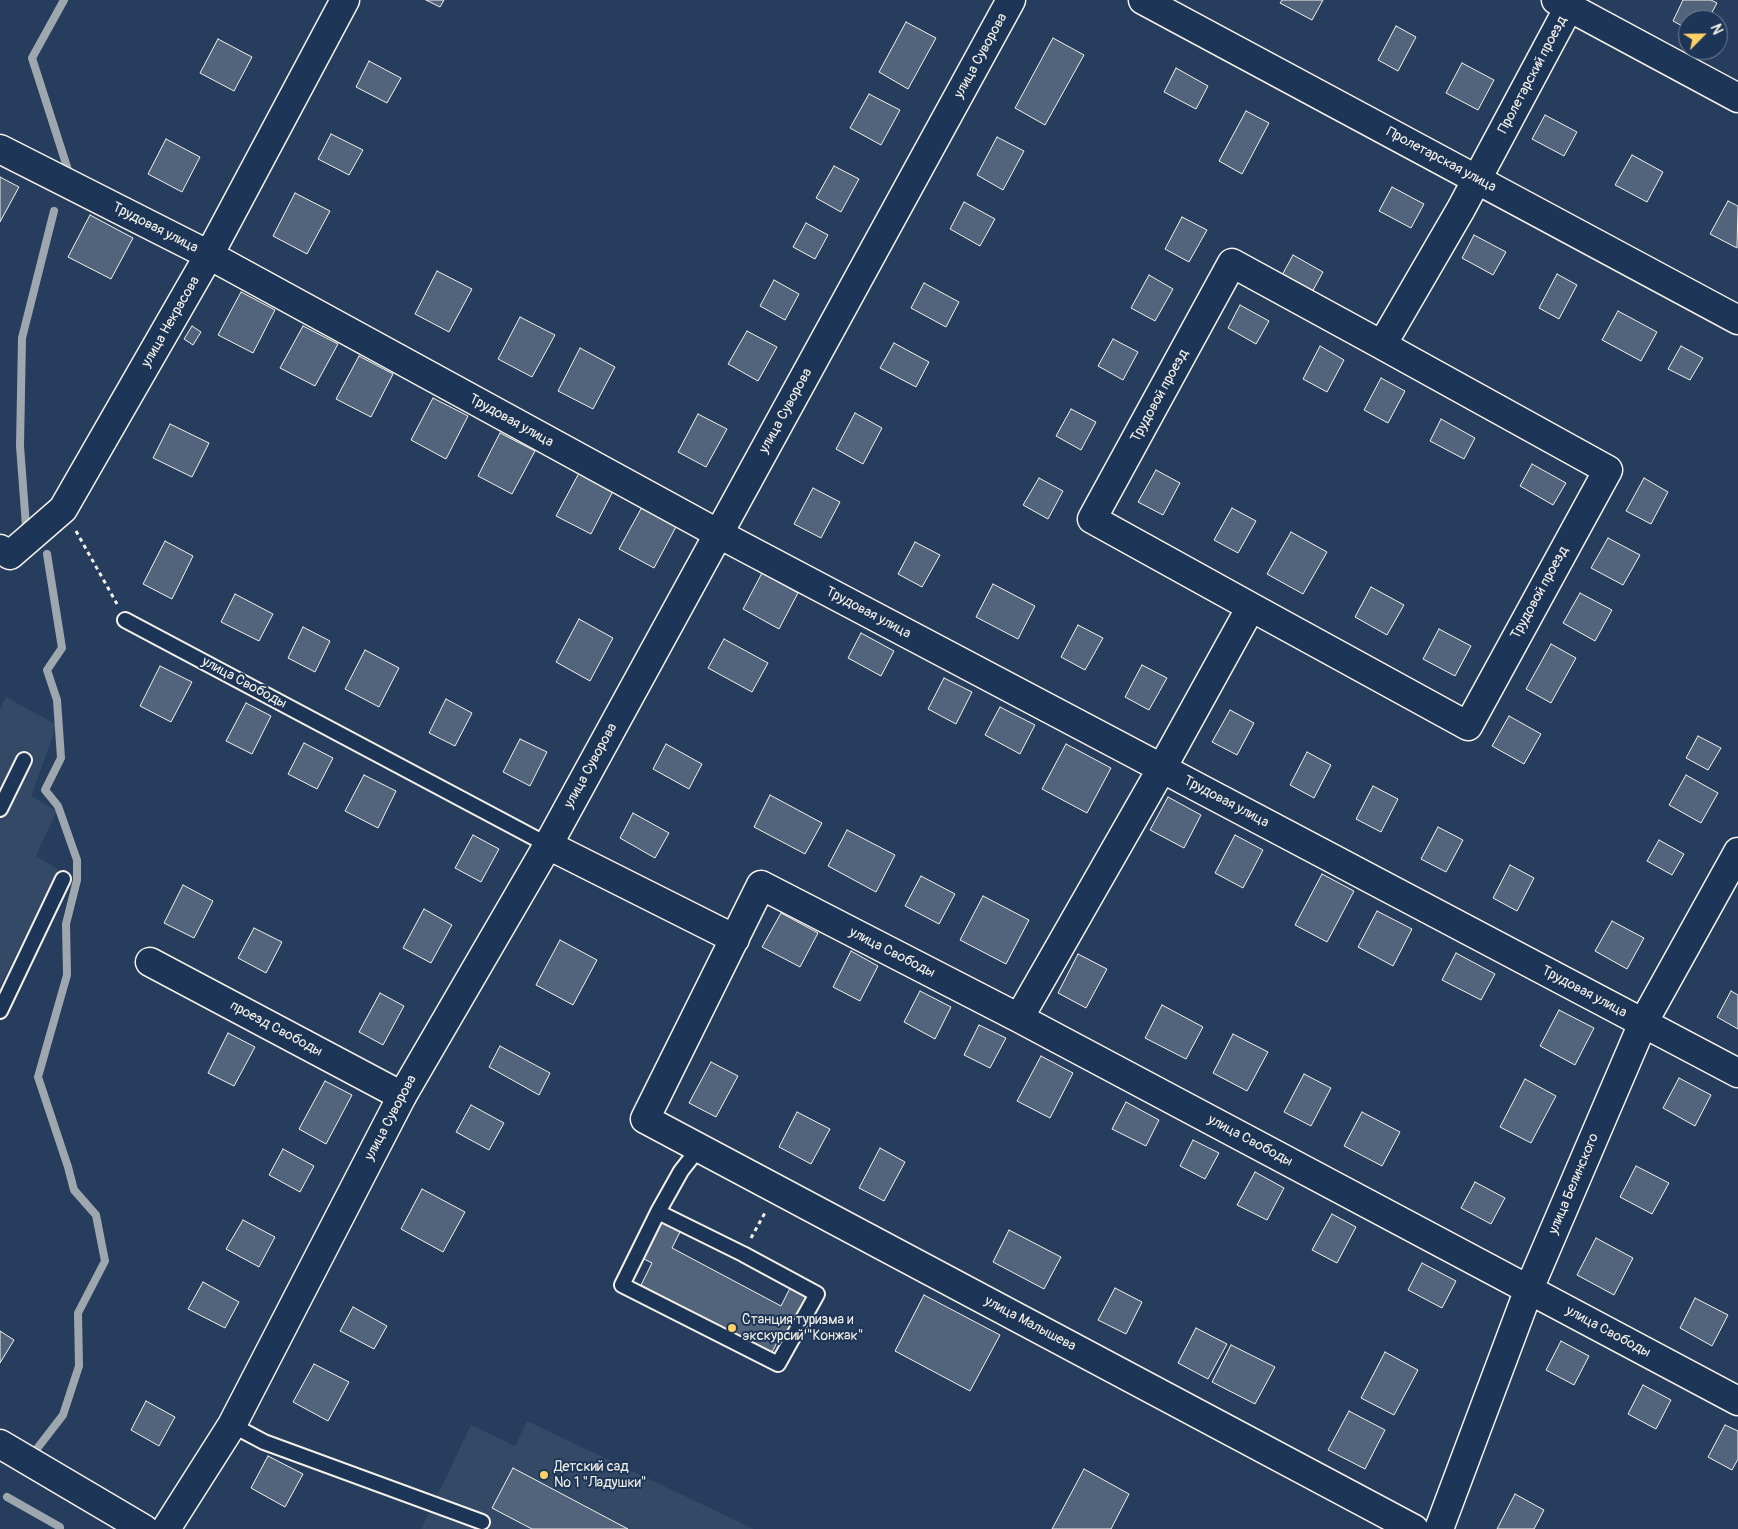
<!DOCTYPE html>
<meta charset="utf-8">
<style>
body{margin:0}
#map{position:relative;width:1738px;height:1529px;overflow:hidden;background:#263d5d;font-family:Pangolin,sans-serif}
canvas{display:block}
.north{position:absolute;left:1678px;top:10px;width:50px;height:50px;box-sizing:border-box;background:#1d3557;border:1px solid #738091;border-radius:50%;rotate:67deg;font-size:14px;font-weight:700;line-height:20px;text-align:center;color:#f4f1e8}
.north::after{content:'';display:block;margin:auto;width:18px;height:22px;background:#ffd166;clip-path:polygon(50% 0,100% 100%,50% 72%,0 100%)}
</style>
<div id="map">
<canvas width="1738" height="1529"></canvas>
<div class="north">N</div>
</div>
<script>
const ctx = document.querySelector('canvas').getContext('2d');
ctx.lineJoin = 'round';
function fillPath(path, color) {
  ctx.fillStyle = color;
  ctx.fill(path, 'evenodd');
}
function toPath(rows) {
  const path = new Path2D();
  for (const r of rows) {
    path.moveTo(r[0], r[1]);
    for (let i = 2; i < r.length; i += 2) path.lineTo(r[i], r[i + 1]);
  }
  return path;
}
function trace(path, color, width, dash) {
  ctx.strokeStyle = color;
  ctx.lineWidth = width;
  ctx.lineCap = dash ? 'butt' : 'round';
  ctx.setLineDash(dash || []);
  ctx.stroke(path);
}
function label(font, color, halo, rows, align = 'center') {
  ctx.font = font + ' Pangolin,sans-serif';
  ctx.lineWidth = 4;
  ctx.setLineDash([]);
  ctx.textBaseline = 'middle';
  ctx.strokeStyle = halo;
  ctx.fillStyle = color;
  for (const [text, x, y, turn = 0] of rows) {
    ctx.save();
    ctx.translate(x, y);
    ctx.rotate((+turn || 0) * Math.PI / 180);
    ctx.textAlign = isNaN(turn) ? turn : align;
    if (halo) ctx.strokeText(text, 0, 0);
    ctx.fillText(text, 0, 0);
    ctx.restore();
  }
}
fillPath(toPath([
 [6,697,57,725,31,796,57,811,36,856,58,869,0,987,0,709],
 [527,1421,754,1529,421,1529,471,1425,515,1446]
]), '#334966');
trace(toPath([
 [64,0,32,58,69,173],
 [26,526,20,446,22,338,54,211],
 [36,1450,63,1415,79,1366,78,1313,105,1261,96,1215,74,1190,68,1167,38,1077,67,975,66,924,77,880,77,860,58,806,45,790,61,758,57,700,47,670,62,648,47,554],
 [7,1497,60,1527,60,1529]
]), '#9fa7ae', 8);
const building = toPath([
 [426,0,444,0,440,7,426,0],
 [1282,0,1323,0,1312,20,1280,3,1282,0],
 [1683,0,1711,0,1717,3,1708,20,1688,20,1688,29,1673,21,1683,0],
 [906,22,936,38,908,89,879,72,906,22],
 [1396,26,1416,37,1398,71,1378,60,1396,26],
 [1053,38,1084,55,1045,125,1015,108,1053,38],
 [218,39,252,57,234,91,200,73,218,39],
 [369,61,401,78,387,103,356,87,369,61],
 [1462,63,1494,80,1478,110,1446,93,1462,63],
 [1176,68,1208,86,1196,109,1164,92,1176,68],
 [869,94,900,110,881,145,850,128,869,94],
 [1246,111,1269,123,1242,174,1219,161,1246,111],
 [1545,115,1577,132,1564,156,1532,139,1545,115],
 [331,134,363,150,349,175,318,159,331,134],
 [997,137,1024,151,1003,190,977,175,997,137],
 [166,139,200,157,182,192,148,174,166,139],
 [1632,155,1663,172,1647,202,1615,185,1632,155],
 [834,166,859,179,841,212,816,198,834,166],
 [0,177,19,187,0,222,0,177],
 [1392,187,1424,204,1411,228,1379,211,1392,187],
 [295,193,330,211,307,254,273,236,295,193],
 [1728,201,1738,206,1737,248,1710,234,1728,201],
 [964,202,995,219,980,246,950,229,964,202],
 [90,215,133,238,111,279,68,257,90,215],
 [1182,217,1207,230,1189,262,1165,249,1182,217],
 [806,223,828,235,815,259,793,247,806,223],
 [1474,235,1506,252,1493,275,1462,258,1474,235],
 [1293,255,1323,272,1311,294,1281,277,1293,255],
 [437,271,472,289,449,332,415,314,437,271],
 [1557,274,1577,285,1559,319,1539,308,1557,274],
 [1149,275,1173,289,1155,321,1131,308,1149,275],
 [774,280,799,294,785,320,760,306,774,280],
 [924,283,959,302,946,327,911,308,924,283],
 [241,292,275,310,253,353,218,335,241,292],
 [1240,305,1269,321,1256,344,1228,328,1240,305],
 [1618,311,1657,332,1641,361,1602,340,1618,311],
 [520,317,555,335,532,377,498,359,520,317],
 [192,326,201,332,193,345,184,339,192,326],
 [303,326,338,344,315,386,280,368,303,326],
 [747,331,777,347,758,381,728,364,747,331],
 [1113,339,1138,352,1123,380,1098,366,1113,339],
 [894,343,929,362,916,387,880,368,894,343],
 [1320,346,1344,360,1327,392,1303,379,1320,346],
 [1681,346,1703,358,1690,380,1668,369,1681,346],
 [580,348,615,367,593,409,558,391,580,348],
 [359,356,393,374,371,417,336,399,359,356],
 [1381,378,1405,391,1388,423,1364,410,1381,378],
 [433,398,468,416,446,459,411,440,433,398],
 [1071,409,1096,422,1081,450,1056,436,1071,409],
 [855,413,882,428,863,464,836,449,855,413],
 [698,414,727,429,706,467,678,452,698,414],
 [1441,419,1475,438,1464,459,1430,441,1441,419],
 [170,424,209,443,192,477,153,458,170,424],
 [500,433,535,451,512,494,478,476,500,433],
 [1532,464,1566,483,1553,505,1520,486,1532,464],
 [1156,470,1180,483,1163,515,1138,502,1156,470],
 [579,473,613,491,591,534,556,516,579,473],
 [1039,478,1063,491,1048,519,1023,505,1039,478],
 [1644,478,1668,492,1651,524,1626,511,1644,478],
 [813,488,840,502,821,538,794,524,813,488],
 [642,507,677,525,654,568,619,549,642,507],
 [1232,508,1256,521,1238,553,1214,540,1232,508],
 [1291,532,1327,552,1303,594,1267,574,1291,532],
 [1608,538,1640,555,1623,585,1591,568,1608,538],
 [165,541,193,556,172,599,143,584,165,541],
 [915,542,940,555,922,587,898,574,915,542],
 [762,573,798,593,779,629,743,609,762,573],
 [993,584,1035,606,1018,639,976,617,993,584],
 [1371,587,1404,605,1387,635,1355,617,1371,587],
 [1580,593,1612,610,1595,641,1563,623,1580,593],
 [235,594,273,614,259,641,221,622,235,594],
 [579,619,613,638,590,681,556,662,579,619],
 [1078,625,1103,638,1085,670,1061,657,1078,625],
 [303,627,330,641,315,672,288,658,303,627],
 [1439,629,1471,646,1455,676,1423,659,1439,629],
 [861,633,894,651,881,676,848,658,861,633],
 [724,639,768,663,752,692,708,668,724,639],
 [1551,644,1576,658,1551,703,1526,689,1551,644],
 [365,650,399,668,379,707,345,689,365,650],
 [1142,665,1167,678,1149,710,1125,697,1142,665],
 [160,666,192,682,171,722,140,706,160,666],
 [944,678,972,692,956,724,928,709,944,678],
 [446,699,472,713,455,746,429,733,446,699],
 [246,703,271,716,252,754,226,741,246,703],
 [1000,707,1035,725,1020,754,985,735,1000,707],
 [1230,710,1254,723,1237,755,1212,742,1230,710],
 [1509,716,1541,734,1524,764,1492,746,1509,716],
 [1698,736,1721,748,1708,770,1686,758,1698,736],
 [520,739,547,752,530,786,503,772,520,739],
 [304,743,333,758,317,789,288,774,304,743],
 [666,744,702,764,689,789,653,769,666,744],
 [1066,744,1111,768,1087,813,1042,789,1066,744],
 [1307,752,1331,765,1314,798,1290,785,1307,752],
 [364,775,396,791,378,828,345,811,364,775],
 [1686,775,1718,793,1701,823,1669,805,1686,775],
 [1373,786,1398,799,1381,832,1356,819,1373,786],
 [770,795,822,823,805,854,754,827,770,795],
 [1168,797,1201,815,1184,848,1150,830,1168,797],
 [633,813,669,833,655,858,620,838,633,813],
 [1438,827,1463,840,1446,872,1421,859,1438,827],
 [847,830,895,855,876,892,828,866,847,830],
 [473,835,499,849,481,882,455,868,473,835],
 [1235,835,1263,850,1243,888,1215,873,1235,835],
 [1659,840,1684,854,1672,875,1647,861,1659,840],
 [1510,865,1534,878,1517,911,1493,898,1510,865],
 [1322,874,1354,891,1327,942,1295,925,1322,874],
 [921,876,955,894,939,924,905,906,921,876],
 [183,885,213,901,194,938,164,923,183,885],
 [983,896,1029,920,1006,964,960,940,983,896],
 [424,909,452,925,431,963,403,948,424,909],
 [1377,911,1412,929,1393,966,1358,947,1377,911],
 [781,913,818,933,800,967,762,947,781,913],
 [1612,921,1644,938,1627,969,1595,951,1612,921],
 [254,928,282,942,266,973,238,958,254,928],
 [560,940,597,960,573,1005,536,985,560,940],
 [851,951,878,966,860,1001,833,987,851,951],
 [1456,953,1495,974,1481,1000,1442,980,1456,953],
 [1078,954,1107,969,1086,1008,1058,993,1078,954],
 [920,991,951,1007,935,1039,904,1022,920,991],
 [1731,991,1738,995,1738,1029,1717,1017,1731,991],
 [380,993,404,1006,383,1045,359,1032,380,993],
 [1162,1005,1203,1027,1186,1059,1145,1038,1162,1005],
 [1559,1010,1594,1028,1575,1065,1540,1046,1559,1010],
 [979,1025,1006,1038,990,1068,964,1055,979,1025],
 [228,1033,255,1047,234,1086,208,1073,228,1033],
 [1233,1034,1268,1052,1247,1091,1213,1073,1233,1034],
 [500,1046,550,1073,539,1095,489,1067,500,1046],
 [1041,1056,1073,1073,1050,1118,1017,1101,1041,1056],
 [711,1062,738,1076,716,1117,689,1103,711,1062],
 [1304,1074,1331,1088,1311,1126,1284,1112,1304,1074],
 [1679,1078,1711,1095,1695,1126,1663,1108,1679,1078],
 [1525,1079,1556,1096,1531,1143,1500,1127,1525,1079],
 [325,1081,352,1095,326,1144,299,1129,325,1081],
 [1126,1102,1159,1120,1146,1146,1112,1129,1126,1102],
 [471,1105,504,1123,489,1150,456,1132,471,1105],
 [797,1112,830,1129,811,1164,779,1147,797,1112],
 [1362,1112,1400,1132,1382,1166,1344,1146,1362,1112],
 [1193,1140,1219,1153,1205,1179,1180,1166,1193,1140],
 [880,1148,905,1162,884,1201,859,1188,880,1148],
 [283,1149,314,1166,300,1192,269,1175,283,1149],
 [1636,1166,1669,1183,1652,1214,1620,1197,1636,1166],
 [1255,1172,1284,1188,1267,1220,1237,1205,1255,1172],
 [1475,1182,1505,1198,1491,1224,1461,1208,1475,1182],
 [422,1189,465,1212,443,1252,401,1229,422,1189],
 [1332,1214,1356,1227,1337,1263,1312,1250,1332,1214],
 [243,1220,275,1237,259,1267,226,1249,243,1220],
 [662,1220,681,1230,672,1248,781,1306,791,1286,812,1297,791,1337,782,1333,771,1354,641,1285,652,1263,642,1258,662,1220],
 [1009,1230,1061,1257,1044,1289,993,1262,1009,1230],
 [1596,1238,1633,1258,1614,1295,1577,1275,1596,1238],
 [1422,1263,1456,1281,1442,1308,1408,1290,1422,1263],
 [203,1282,239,1302,225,1328,188,1309,203,1282],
 [1115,1288,1142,1302,1126,1334,1098,1320,1115,1288],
 [924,1295,1000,1335,970,1391,895,1351,924,1295],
 [1695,1298,1728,1315,1712,1346,1680,1328,1695,1298],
 [353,1307,387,1326,374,1349,340,1331,353,1307],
 [1196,1328,1227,1344,1208,1379,1178,1363,1196,1328],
 [0,1331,14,1340,0,1363,0,1331],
 [1561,1341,1589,1356,1574,1385,1546,1370,1561,1341],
 [1231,1345,1275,1367,1255,1404,1212,1382,1231,1345],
 [1385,1352,1418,1370,1394,1415,1361,1398,1385,1352],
 [314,1364,349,1382,328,1421,293,1402,314,1364],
 [1643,1385,1671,1400,1656,1429,1628,1414,1643,1385],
 [146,1401,175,1417,159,1446,131,1430,146,1401],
 [1349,1411,1385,1430,1365,1469,1328,1450,1349,1411],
 [1725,1425,1738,1431,1738,1459,1732,1470,1708,1457,1725,1425],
 [268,1456,303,1474,285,1507,251,1488,268,1456],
 [513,1468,628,1529,532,1529,492,1508,513,1468],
 [1084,1469,1129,1494,1111,1529,1052,1529,1084,1469],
 [1515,1494,1544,1510,1534,1529,1497,1529,1515,1494]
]);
fillPath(building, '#52647b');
trace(building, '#f4f1e8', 1);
const lane = toPath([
 [125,620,548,845],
 [0,809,24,760],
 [0,1011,63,879],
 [658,1212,743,1254,817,1294,778,1364,622,1285,658,1212,681,1171,699,1148],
 [232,1425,264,1442,482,1522]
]);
const street = toPath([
 [1569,7,1738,98],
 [0,149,209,255,719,534,1738,1073],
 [0,549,10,555,63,509,209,255,345,0],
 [1251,607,1092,519,1232,263,1382,345],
 [548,845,735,939],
 [150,962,402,1096],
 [1019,1018,1162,768,1251,607,1468,726,1608,470,1382,345,1461,209,1569,7,1556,0],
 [0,1444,144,1529],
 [1414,1529,645,1119,761,885,1019,1018,1738,1401],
 [1439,1529,1529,1289,1643,1023,1738,852]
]);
const secondary = toPath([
 [1143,0,1738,320],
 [166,1529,232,1425,402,1096,548,845,1011,0]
]);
trace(lane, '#f4f1e8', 18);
trace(street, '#f4f1e8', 31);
trace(secondary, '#f4f1e8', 31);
trace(toPath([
 [76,531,117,604],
 [751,1238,766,1211]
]), '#f4f1e8', 3, [4, 4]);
trace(lane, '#1d3557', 14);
trace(street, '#1d3557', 28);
trace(secondary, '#1d3557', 28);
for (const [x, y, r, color] of [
 [732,1328,5,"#ffd166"],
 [544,1475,5,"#ffd166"]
]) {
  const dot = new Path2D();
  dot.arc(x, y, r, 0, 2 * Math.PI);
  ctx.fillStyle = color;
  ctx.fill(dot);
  trace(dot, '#1d3557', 2);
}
label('14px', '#f4f1e8', '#1d3557', [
 ["улица Суворова",981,56,-61],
 ["Пролетарский проезд",1533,75,-62],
 ["Пролетарская улица",1441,160,28],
 ["Трудовая улица",155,228,27],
 ["улица Некрасова",171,322,-60],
 ["Трудовой проезд",1160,396,-61],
 ["улица Суворова",786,411,-61],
 ["Трудовая улица",511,421,29],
 ["Трудовой проезд",1540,593,-61],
 ["Трудовая улица",868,613,28],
 ["улица Свободы",244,683,28],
 ["улица Суворова",591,766,-61],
 ["Трудовая улица",1226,802,28],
 ["улица Свободы",892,953,27],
 ["Трудовая улица",1584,992,28],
 ["проезд Свободы",276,1029,28],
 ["улица Суворова",391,1118,-62],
 ["улица Свободы",1250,1141,28],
 ["улица Белинского",1574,1184,-67],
 ["улица Малышева",1030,1324,28],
 ["улица Свободы",1608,1332,28]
]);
label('14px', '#f4f1e8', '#1d3557', [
 ["Станция туризма и",742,1320],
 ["экскурсий \"Конжак\"",742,1336],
 ["Детский сад",554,1467],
 ["№ 1 \"Ладушки\"",554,1483]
], 'left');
</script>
